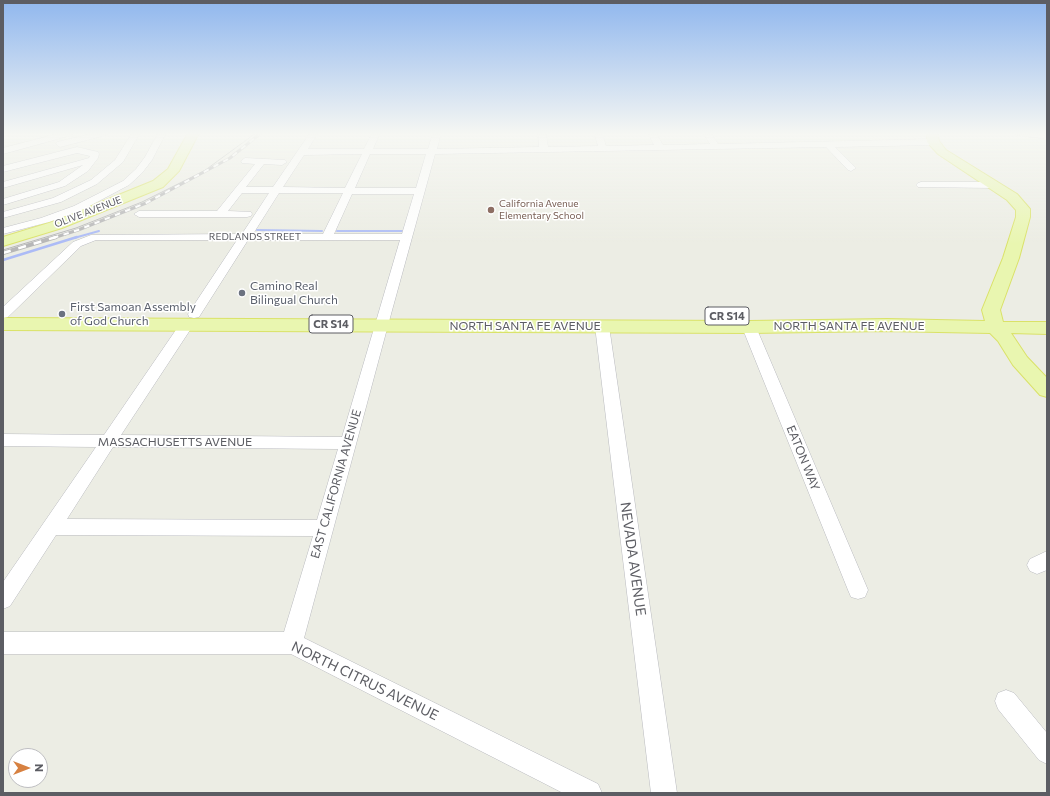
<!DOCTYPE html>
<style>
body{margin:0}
#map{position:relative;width:1050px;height:796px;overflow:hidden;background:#ecede4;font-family:Commissioner,sans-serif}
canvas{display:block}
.frame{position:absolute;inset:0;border:4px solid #5c5d63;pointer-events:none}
.north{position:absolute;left:8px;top:748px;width:40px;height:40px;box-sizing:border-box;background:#fff;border:1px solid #bebec1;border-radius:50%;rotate:90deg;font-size:11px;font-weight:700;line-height:16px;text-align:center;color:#5c5d63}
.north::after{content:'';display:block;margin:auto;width:14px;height:18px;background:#d78141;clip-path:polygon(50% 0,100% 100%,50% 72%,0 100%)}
</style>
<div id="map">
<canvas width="1050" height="796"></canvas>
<div class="frame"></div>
<div class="north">N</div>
</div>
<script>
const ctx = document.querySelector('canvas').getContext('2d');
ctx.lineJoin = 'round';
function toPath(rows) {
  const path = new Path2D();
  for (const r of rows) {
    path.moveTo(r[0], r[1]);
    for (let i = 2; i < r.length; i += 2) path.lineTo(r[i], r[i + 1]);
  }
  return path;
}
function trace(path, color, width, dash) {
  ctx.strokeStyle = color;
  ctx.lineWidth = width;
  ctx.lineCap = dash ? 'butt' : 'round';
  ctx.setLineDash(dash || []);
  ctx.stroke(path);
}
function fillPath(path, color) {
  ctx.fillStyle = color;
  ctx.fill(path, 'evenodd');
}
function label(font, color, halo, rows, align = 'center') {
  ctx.font = font + ' Commissioner,sans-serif';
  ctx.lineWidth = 3;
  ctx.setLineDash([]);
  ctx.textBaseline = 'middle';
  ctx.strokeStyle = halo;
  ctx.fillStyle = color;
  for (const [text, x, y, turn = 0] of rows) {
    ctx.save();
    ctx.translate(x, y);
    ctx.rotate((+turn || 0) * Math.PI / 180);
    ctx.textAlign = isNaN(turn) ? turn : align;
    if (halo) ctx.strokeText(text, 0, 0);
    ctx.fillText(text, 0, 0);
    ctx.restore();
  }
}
trace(toPath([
 [257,230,322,231],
 [337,231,402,231],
 [74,238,99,231]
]), '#acbbf6', 2);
trace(toPath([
 [3,260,77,237]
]), '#acbbf6', 2.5);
const minor = toPath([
 [60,133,73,133,72,135,3,154,3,148,60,133],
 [94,133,108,133,107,135,60,147,56,144,57,142,94,133],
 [132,133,140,133,123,162,97,184,61,202,3,218,3,212,53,198,91,180,115,160,132,133],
 [158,133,166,133,152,160,142,173,129,185,82,210,49,222,3,234,3,228,41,218,74,206,123,181,136,169,145,157,158,133],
 [310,133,318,133,308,149,364,149,372,133,380,133,373,149,428,149,433,133,441,133,437,149,539,147,538,133,546,133,548,147,598,146,594,133,602,133,606,146,654,145,648,133,656,133,663,145,710,144,703,133,711,133,718,144,933,139,937,142,933,145,835,147,856,168,851,171,848,170,826,147,435,154,388,325,304,638,598,784,602,793,563,793,291,654,3,654,3,632,284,632,313,536,56,535,10,606,3,609,3,582,96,447,3,446,3,434,104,435,182,321,187,320,192,321,194,324,121,435,342,437,400,240,248,240,199,317,194,318,189,317,188,314,237,240,96,240,81,246,8,317,3,318,3,307,73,242,91,235,242,234,269,193,242,193,228,211,251,212,252,214,251,216,247,217,139,217,134,214,139,211,217,211,255,164,242,163,241,161,245,158,285,160,287,162,282,165,264,164,246,187,273,187,310,133],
 [362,154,345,188,283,187,304,155,362,154],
 [370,154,426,154,416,188,355,188,370,154],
 [279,193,343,193,323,234,253,234,279,193],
 [352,194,414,194,402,234,334,234,352,194],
 [113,447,338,449,317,520,67,519,113,447],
 [1013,133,1047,133,1047,139,1017,135,1013,133],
 [77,147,98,152,99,154,98,158,88,171,65,186,3,205,3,199,59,182,83,165,3,188,3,182,89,158,90,156,77,153,3,172,3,166,77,147],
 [921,182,994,182,999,185,994,188,918,187,916,185,918,183,921,182],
 [602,322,607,323,609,326,677,793,651,793,595,326,597,323,602,322],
 [749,323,754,324,756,327,868,590,865,597,858,599,851,597,848,590,742,327,744,324,749,323],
 [1047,551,1047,570,1037,574,1030,571,1027,565,1030,559,1047,551],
 [1006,690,1014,693,1047,733,1047,764,1039,760,998,709,995,701,998,693,1006,690]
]);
const major = toPath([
 [188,133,199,133,179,171,163,187,62,228,3,246,3,237,52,222,153,181,168,169,188,133],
 [927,133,937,133,939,141,946,150,1017,194,1030,209,1030,217,1019,258,1000,310,1003,322,1047,322,1047,334,1011,333,1027,357,1047,378,1047,397,1040,395,1013,365,998,341,990,333,887,331,749,333,3,330,3,318,749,321,887,319,985,321,982,310,1003,258,1016,217,1016,210,1007,200,938,154,927,142,927,133]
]);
trace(minor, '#b9babf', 1);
trace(major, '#dae268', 2);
fillPath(minor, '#fff');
fillPath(major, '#e9f6b0');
trace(toPath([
 [3,250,76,228,142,202,204,171,256,133]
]), '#b6b6b7', 1);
const railFar1 = toPath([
 [53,238,78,230,146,203,230,158,261,133]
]);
const rail = toPath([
 [3,253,56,237]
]);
trace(railFar1, '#b6b6b7', 3);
trace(rail, '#b6b6b7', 4);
trace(railFar1, '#fff', 2, [5.5]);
trace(rail, '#fff', 2.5, [8]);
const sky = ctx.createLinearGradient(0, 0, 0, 244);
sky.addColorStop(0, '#90b7ee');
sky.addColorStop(0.55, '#f6f7f3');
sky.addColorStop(1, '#f6f7f300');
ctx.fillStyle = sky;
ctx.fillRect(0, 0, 1050, 244);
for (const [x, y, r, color] of [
 [491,210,4,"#8d6e63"],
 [242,293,4,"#6b7280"],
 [62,314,4,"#6b7280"]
]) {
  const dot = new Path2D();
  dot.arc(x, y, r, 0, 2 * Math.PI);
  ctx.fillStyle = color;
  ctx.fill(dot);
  trace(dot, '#fff', 1.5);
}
label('10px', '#785e54', '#fff', [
 ["California Avenue",499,204],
 ["Elementary School",499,216]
], 'left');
label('10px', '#5c5d63', '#fff', [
 ["OLIVE AVENUE",88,212,-21],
 ["REDLANDS STREET",255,237]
]);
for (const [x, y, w] of [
 [727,316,44],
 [331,324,44]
]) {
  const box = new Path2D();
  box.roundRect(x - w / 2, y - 9, w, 18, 3);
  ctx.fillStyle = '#fff';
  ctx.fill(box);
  trace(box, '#5c5d63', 1);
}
label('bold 11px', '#5c5d63', null, [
 ["CR S14",727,316],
 ["CR S14",331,324]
]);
label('12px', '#5b616d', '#fff', [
 ["Camino Real",250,286],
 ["Bilingual Church",250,300],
 ["First Samoan Assembly",70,307],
 ["of God Church",70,321]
], 'left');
label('12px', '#5c5d63', '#fff', [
 ["NORTH SANTA FE AVENUE",525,326],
 ["NORTH SANTA FE AVENUE",849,326],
 ["MASSACHUSETTS AVENUE",175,442],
 ["EATON WAY",803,458,68],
 ["EAST CALIFORNIA AVENUE",336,484,-74]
]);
label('14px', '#5c5d63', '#fff', [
 ["NEVADA AVENUE",633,559,82],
 ["NORTH CITRUS AVENUE",365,681,26]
]);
</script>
